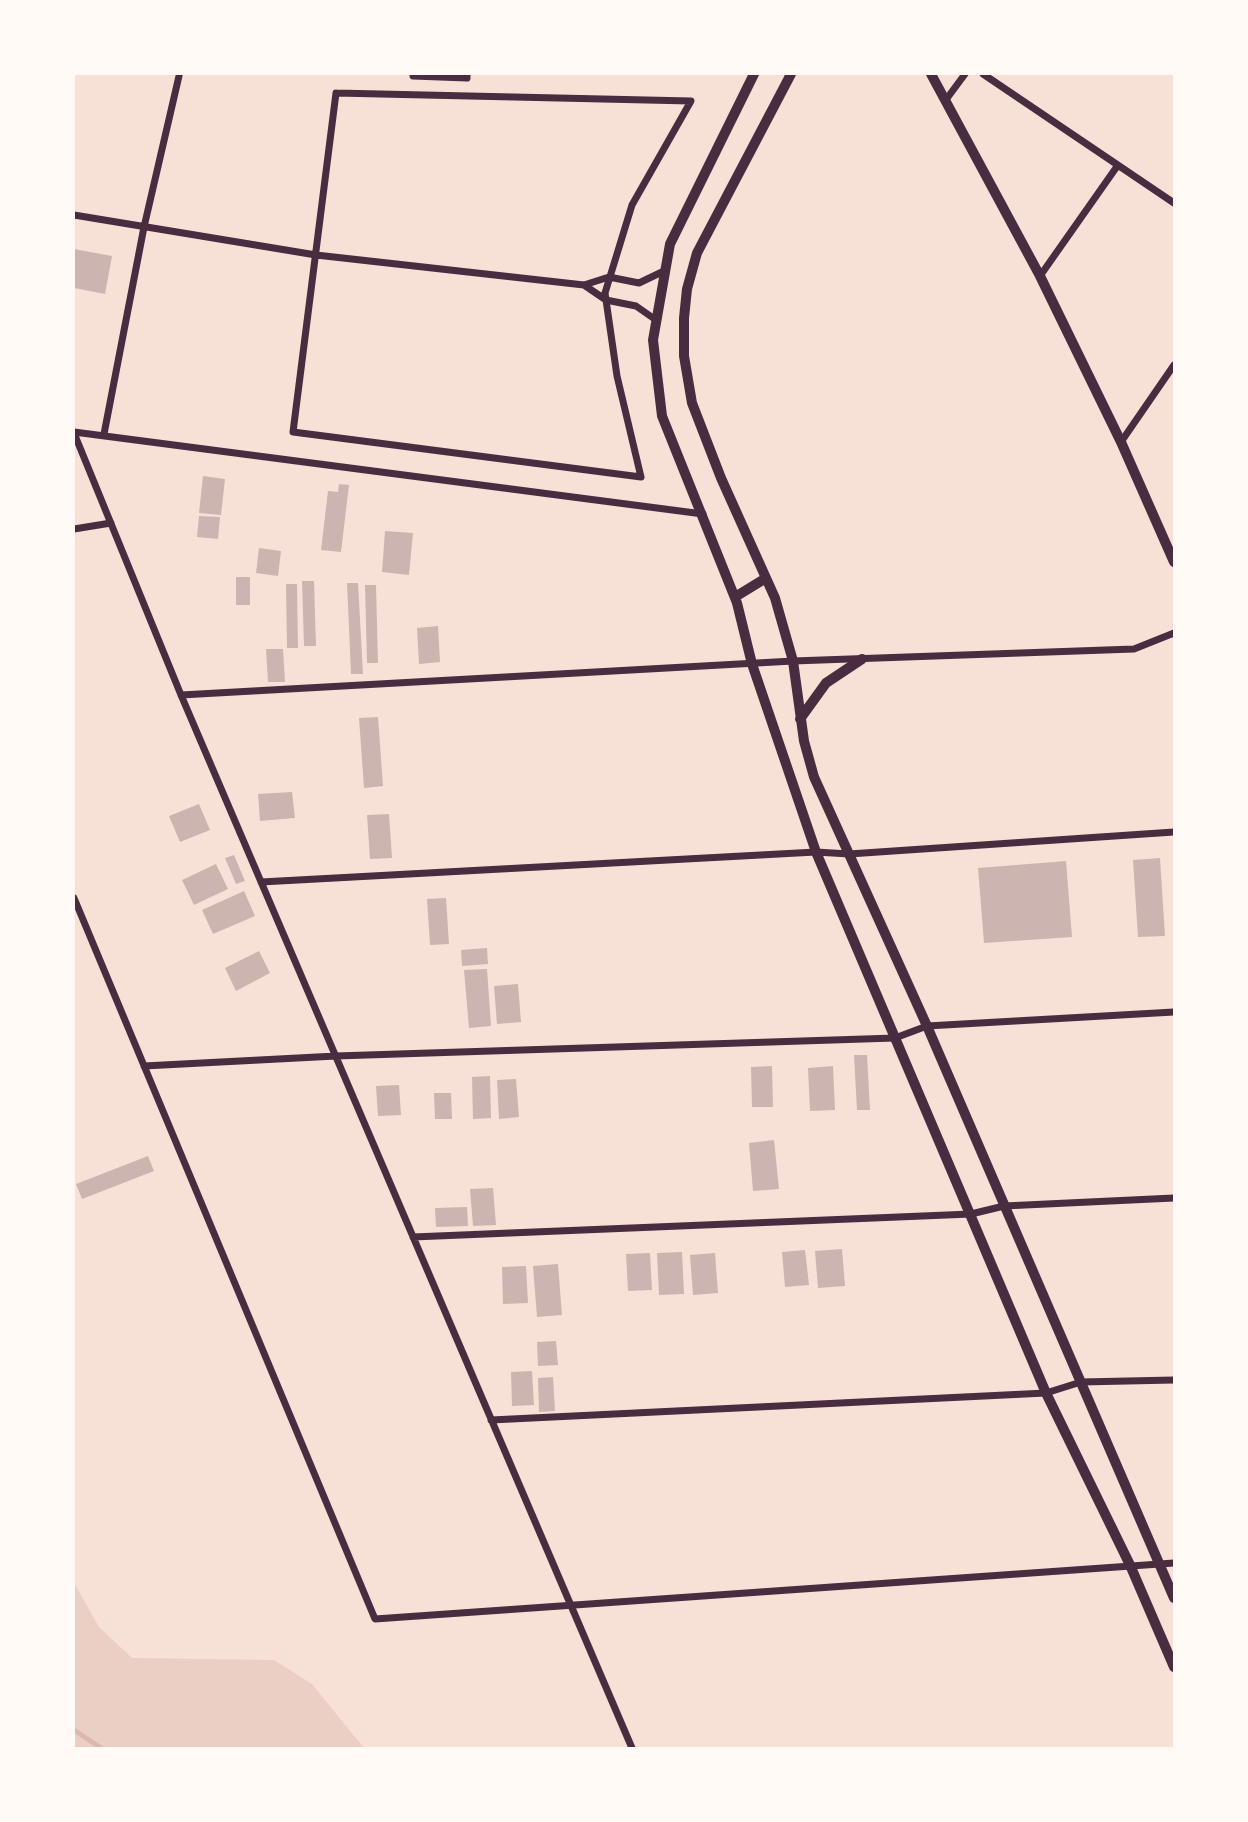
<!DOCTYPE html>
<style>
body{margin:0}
#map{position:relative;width:1248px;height:1822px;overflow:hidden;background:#f7e1d7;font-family:Inter,sans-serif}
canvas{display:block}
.frame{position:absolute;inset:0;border:75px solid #fffaf5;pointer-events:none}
</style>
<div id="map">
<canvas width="1248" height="1822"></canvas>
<div class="frame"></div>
</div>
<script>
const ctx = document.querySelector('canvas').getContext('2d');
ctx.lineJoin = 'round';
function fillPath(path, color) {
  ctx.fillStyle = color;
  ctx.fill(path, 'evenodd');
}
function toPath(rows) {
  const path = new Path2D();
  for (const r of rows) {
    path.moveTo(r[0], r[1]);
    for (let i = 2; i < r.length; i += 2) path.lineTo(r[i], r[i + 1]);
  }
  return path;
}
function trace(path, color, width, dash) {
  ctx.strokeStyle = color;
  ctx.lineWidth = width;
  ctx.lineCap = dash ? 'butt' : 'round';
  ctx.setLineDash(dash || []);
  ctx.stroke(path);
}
fillPath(toPath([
 [74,1583,99,1627,132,1658,274,1660,312,1684,364,1748,74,1748]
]), '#ebcfc5');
trace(toPath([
 [74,1730,101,1748]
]), '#dcb8b0', 5);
fillPath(toPath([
 [74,249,112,256,105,294,74,288],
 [203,476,225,479,221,515,199,513],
 [339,484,349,485,341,552,321,550,328,491,338,492],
 [199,516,220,517,218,539,197,537],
 [385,531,413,533,409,575,382,572],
 [259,548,281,551,278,576,256,573],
 [236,577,250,577,250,605,236,605],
 [302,581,314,581,316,646,304,646],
 [347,583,358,583,363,674,351,674],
 [286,584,297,584,298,648,287,648],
 [365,585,376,585,378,663,367,663],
 [438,626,440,662,419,664,417,628],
 [266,649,283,649,285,682,268,682],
 [378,717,383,786,364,788,359,718],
 [292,792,295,818,260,821,258,794],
 [199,804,210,830,180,842,169,816],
 [389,814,392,858,370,859,367,815],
 [234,855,245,881,236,884,225,858],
 [1160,858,1165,936,1138,937,1133,860],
 [1066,861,1072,937,984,943,978,868],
 [216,864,228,889,194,905,182,880],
 [244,891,255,916,213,934,202,910],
 [446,898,449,944,430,945,427,899],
 [487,948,488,964,462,966,461,950],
 [259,951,270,973,236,991,225,968],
 [487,969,491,1026,469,1028,464,970],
 [518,984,521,1022,497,1024,494,986],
 [854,1055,867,1055,870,1110,857,1110],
 [772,1066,773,1107,752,1107,751,1067],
 [833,1066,835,1110,810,1111,808,1068],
 [490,1076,491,1118,473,1119,472,1077],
 [516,1079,519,1117,499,1119,497,1080],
 [399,1085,401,1115,378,1116,376,1086],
 [434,1093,451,1093,452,1119,435,1119],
 [774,1140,779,1189,753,1191,749,1143],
 [148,1156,154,1171,82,1199,76,1184],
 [493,1188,496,1225,473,1226,470,1189],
 [467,1207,468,1226,436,1227,435,1208],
 [842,1249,845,1286,818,1288,815,1251],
 [805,1250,809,1285,785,1287,782,1252],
 [682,1252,684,1294,659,1295,657,1253],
 [650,1253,652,1290,628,1291,626,1254],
 [715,1253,718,1293,693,1295,690,1255],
 [558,1264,562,1315,537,1317,533,1266],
 [526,1266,528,1303,503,1304,502,1267],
 [556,1341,558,1365,538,1366,537,1342],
 [532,1371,534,1405,512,1406,511,1372],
 [553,1377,555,1411,539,1412,538,1378]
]), '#ccb4b1');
trace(toPath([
 [413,74,413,76,467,78,467,74],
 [983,74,1174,203],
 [336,93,691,101,632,205,605,293,617,376,641,477,293,432,336,93],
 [945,101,965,74],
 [74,215,316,255,584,285,609,277,639,283,664,271],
 [1040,276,1118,165],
 [584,285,606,300,636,306,656,320],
 [74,432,703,514],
 [74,433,181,695,632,1748],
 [104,434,144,227,179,76],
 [1121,442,1174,365],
 [74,529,111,523],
 [181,695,793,661,1134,649,1174,633],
 [261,882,816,852,849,854,1174,832],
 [74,898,375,1619,1174,1563],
 [144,1066,336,1056,895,1038,927,1026,1174,1012],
 [413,1237,971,1214,1004,1206,1174,1198],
 [491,1420,1046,1393,1081,1382,1174,1380]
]), '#4a2c40', 7);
trace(toPath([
 [754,74,670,244,653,340,662,416,737,603,752,664,816,852,1046,1393,1130,1565,1174,1667],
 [791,74,697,253,687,289,684,318,684,356,692,403,721,478,775,598,793,661,804,741,814,777,927,1026,1174,1598],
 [931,74,1040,276,1121,442,1174,562],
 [735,597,766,578],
 [800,719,826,683,862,659]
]), '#4a2c40', 10);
</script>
